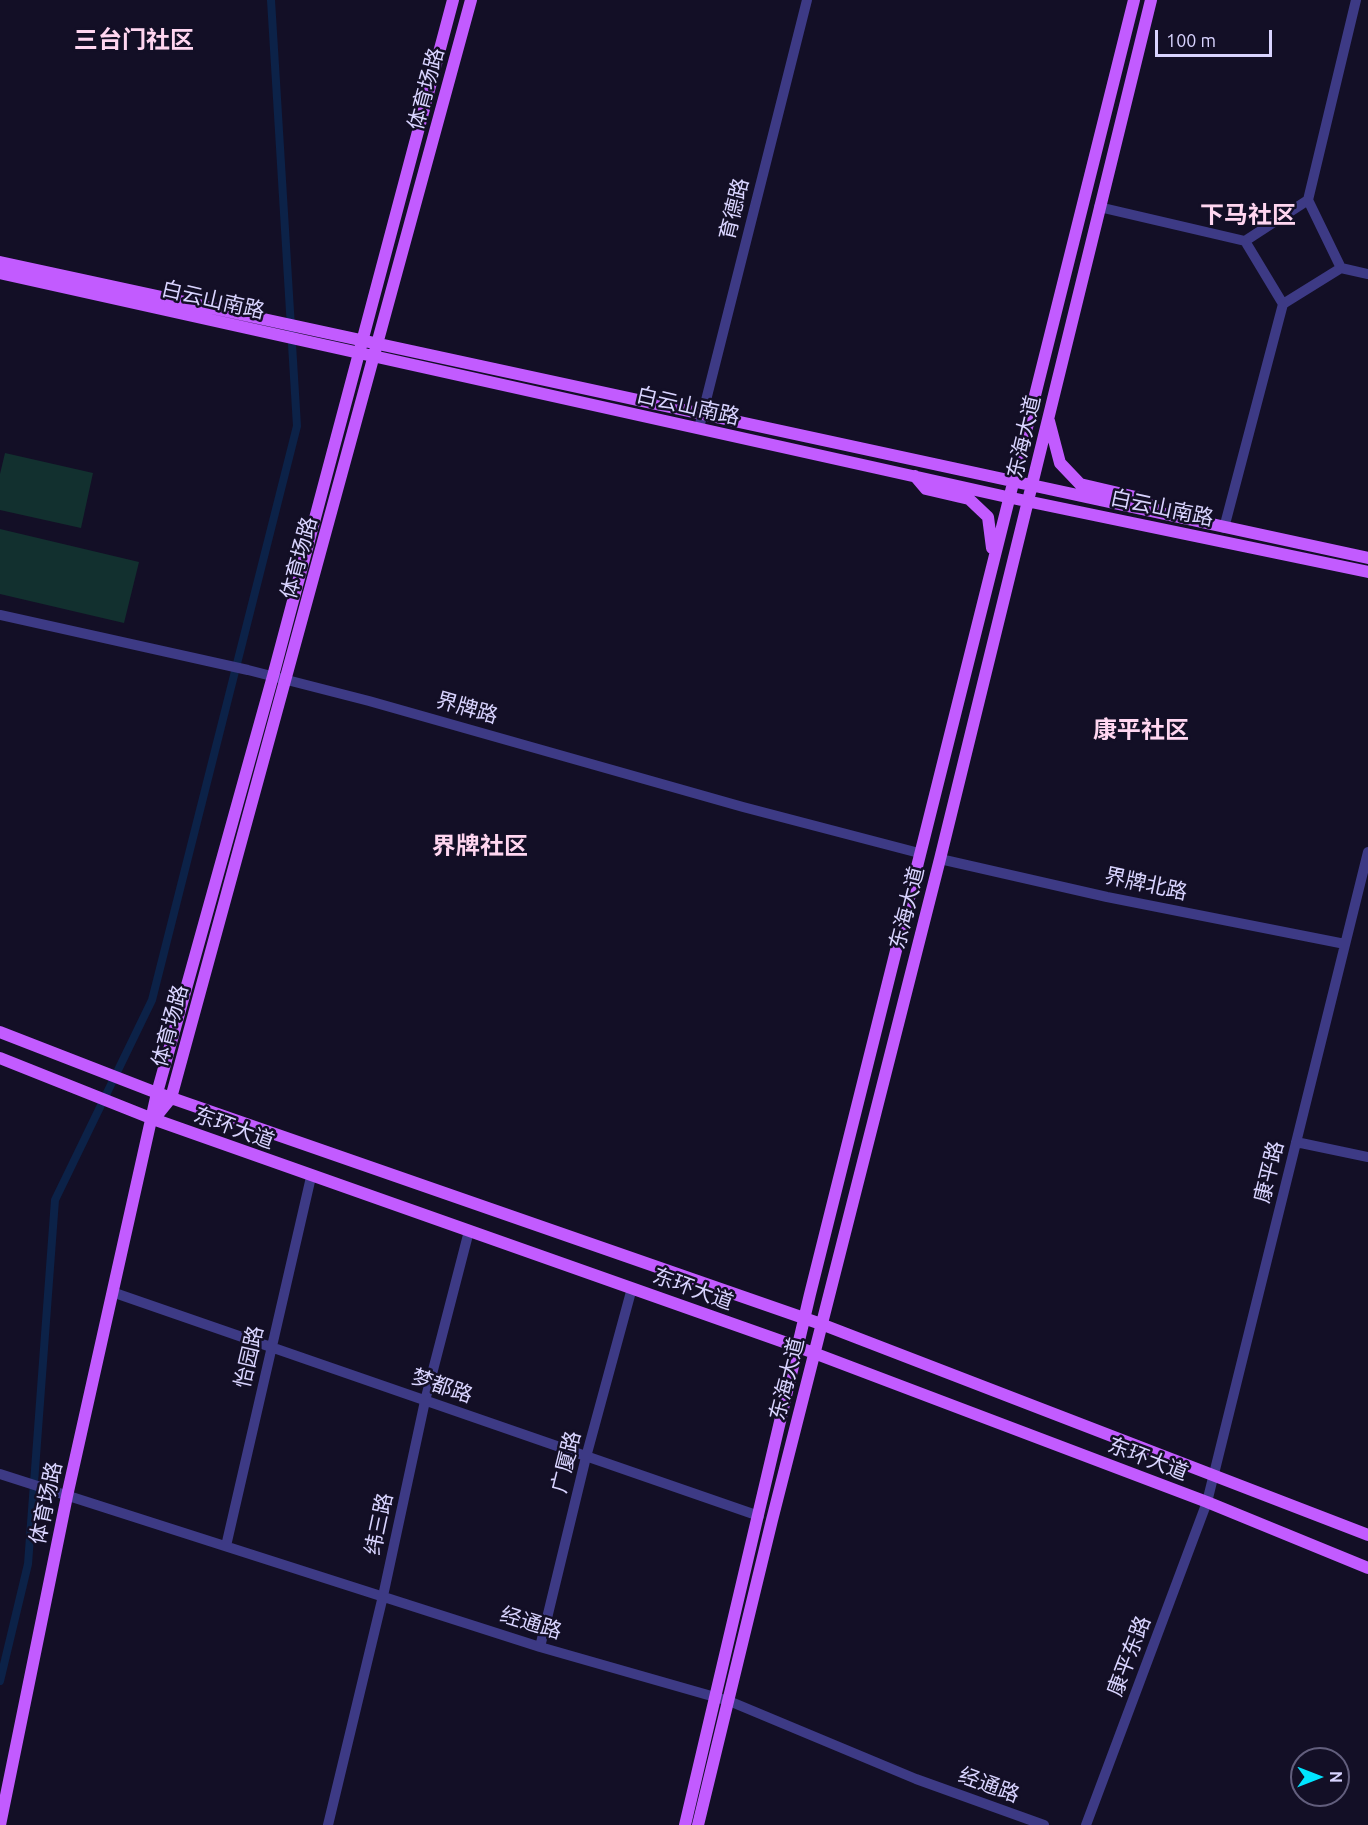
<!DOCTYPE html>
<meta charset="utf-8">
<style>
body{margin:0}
#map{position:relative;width:1368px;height:1825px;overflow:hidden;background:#130f26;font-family:Ubuntu,sans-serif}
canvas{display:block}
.north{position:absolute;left:1290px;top:1747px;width:60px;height:60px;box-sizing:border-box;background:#130f26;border:2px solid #625e7d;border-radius:50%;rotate:90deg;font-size:16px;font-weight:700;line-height:24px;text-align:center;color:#d9d4ff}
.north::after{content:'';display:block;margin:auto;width:21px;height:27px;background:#00e5ff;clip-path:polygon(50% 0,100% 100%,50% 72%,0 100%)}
.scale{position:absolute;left:1155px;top:30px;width:117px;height:27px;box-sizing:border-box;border:3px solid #d9d4ff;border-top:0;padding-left:8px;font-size:18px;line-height:21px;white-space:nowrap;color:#d9d4ff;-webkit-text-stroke:4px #130f26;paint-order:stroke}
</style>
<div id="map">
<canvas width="1368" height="1825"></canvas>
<div class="north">N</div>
<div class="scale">100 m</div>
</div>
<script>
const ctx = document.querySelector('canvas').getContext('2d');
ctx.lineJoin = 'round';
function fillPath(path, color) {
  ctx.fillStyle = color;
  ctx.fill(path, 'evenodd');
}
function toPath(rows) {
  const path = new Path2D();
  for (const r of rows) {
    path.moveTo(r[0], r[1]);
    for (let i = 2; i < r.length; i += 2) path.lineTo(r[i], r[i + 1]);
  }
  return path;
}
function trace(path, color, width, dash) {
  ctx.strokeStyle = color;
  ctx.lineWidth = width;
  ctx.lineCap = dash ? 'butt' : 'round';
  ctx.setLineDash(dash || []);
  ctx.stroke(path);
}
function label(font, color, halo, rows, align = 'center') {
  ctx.font = font + ' Ubuntu,"Noto Sans SC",sans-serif';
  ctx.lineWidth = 5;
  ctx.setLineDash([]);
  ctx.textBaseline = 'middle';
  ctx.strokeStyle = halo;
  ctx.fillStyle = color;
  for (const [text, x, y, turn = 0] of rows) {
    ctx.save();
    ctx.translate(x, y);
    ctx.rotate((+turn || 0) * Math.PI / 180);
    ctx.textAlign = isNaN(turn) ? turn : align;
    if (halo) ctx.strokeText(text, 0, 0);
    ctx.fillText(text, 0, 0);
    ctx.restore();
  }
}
fillPath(toPath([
 [5,453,93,473,81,528,0,510,0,474],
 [0,529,139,562,124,623,0,594]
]), '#12302f');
trace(toPath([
 [0,1681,28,1564,55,1200,152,1000,297,426,271,0]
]), '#0c2248', 8);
trace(toPath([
 [1308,200,1356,0],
 [1099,207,1245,241],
 [1341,268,1308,200,1245,241,1283,304,1341,268,1368,274],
 [699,428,807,0],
 [1224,528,1283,304],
 [0,615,248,670,369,701,743,807,919,853],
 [940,859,1107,897,1345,944],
 [1296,1142,1368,1157],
 [112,1292,759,1516],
 [0,1474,540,1647,729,1701,916,1779,1044,1825],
 [226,1546,311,1177],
 [540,1647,586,1457,632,1288],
 [328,1825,383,1596,425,1401,469,1231],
 [1086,1825,1207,1502,1368,852]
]), '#3d3a85', 10);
trace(toPath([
 [0,262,1368,558],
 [0,273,1007,497,1368,572],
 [1049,421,1060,463,1080,484,1140,498,1158,511],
 [915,476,926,489,969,499,988,517,992,548],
 [0,1032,157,1093,821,1324,1368,1535],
 [0,1058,153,1119,798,1347,1207,1502,1368,1568],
 [154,1119,171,1098,471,0],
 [0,1825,67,1496,157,1093,273,676,453,0],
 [685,1825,810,1294,1134,0],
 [698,1825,772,1520,940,859,1151,0]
]), '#c25bff', 12);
label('21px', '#d9d4ff', '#130f26', [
 ["体育场路",426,89,-75],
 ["育德路",734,209,-76],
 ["白云山南路",213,300,13],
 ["白云山南路",688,406,13],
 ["东海大道",1024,437,-77],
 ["白云山南路",1162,508,12],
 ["体育场路",299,558,-75],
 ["界牌路",467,708,16],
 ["界牌北路",1146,884,12],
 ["东海大道",907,908,-76],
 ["体育场路",170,1026,-75],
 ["东环大道",234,1128,20],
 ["康平路",1269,1172,-76],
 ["东环大道",693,1289,20],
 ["怡园路",249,1357,-77],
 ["东海大道",787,1379,-76],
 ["梦都路",442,1386,19],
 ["东环大道",1148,1459,21],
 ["广厦路",566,1462,-76],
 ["体育场路",46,1503,-78],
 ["纬三路",379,1524,-78],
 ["经通路",531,1623,17],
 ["康平东路",1129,1656,-69],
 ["经通路",989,1785,20]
]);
label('bold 24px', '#ffd6f0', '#130f26', [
 ["三台门社区",134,40],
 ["下马社区",1248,215],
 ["康平社区",1141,730],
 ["界牌社区",480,846]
]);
</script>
